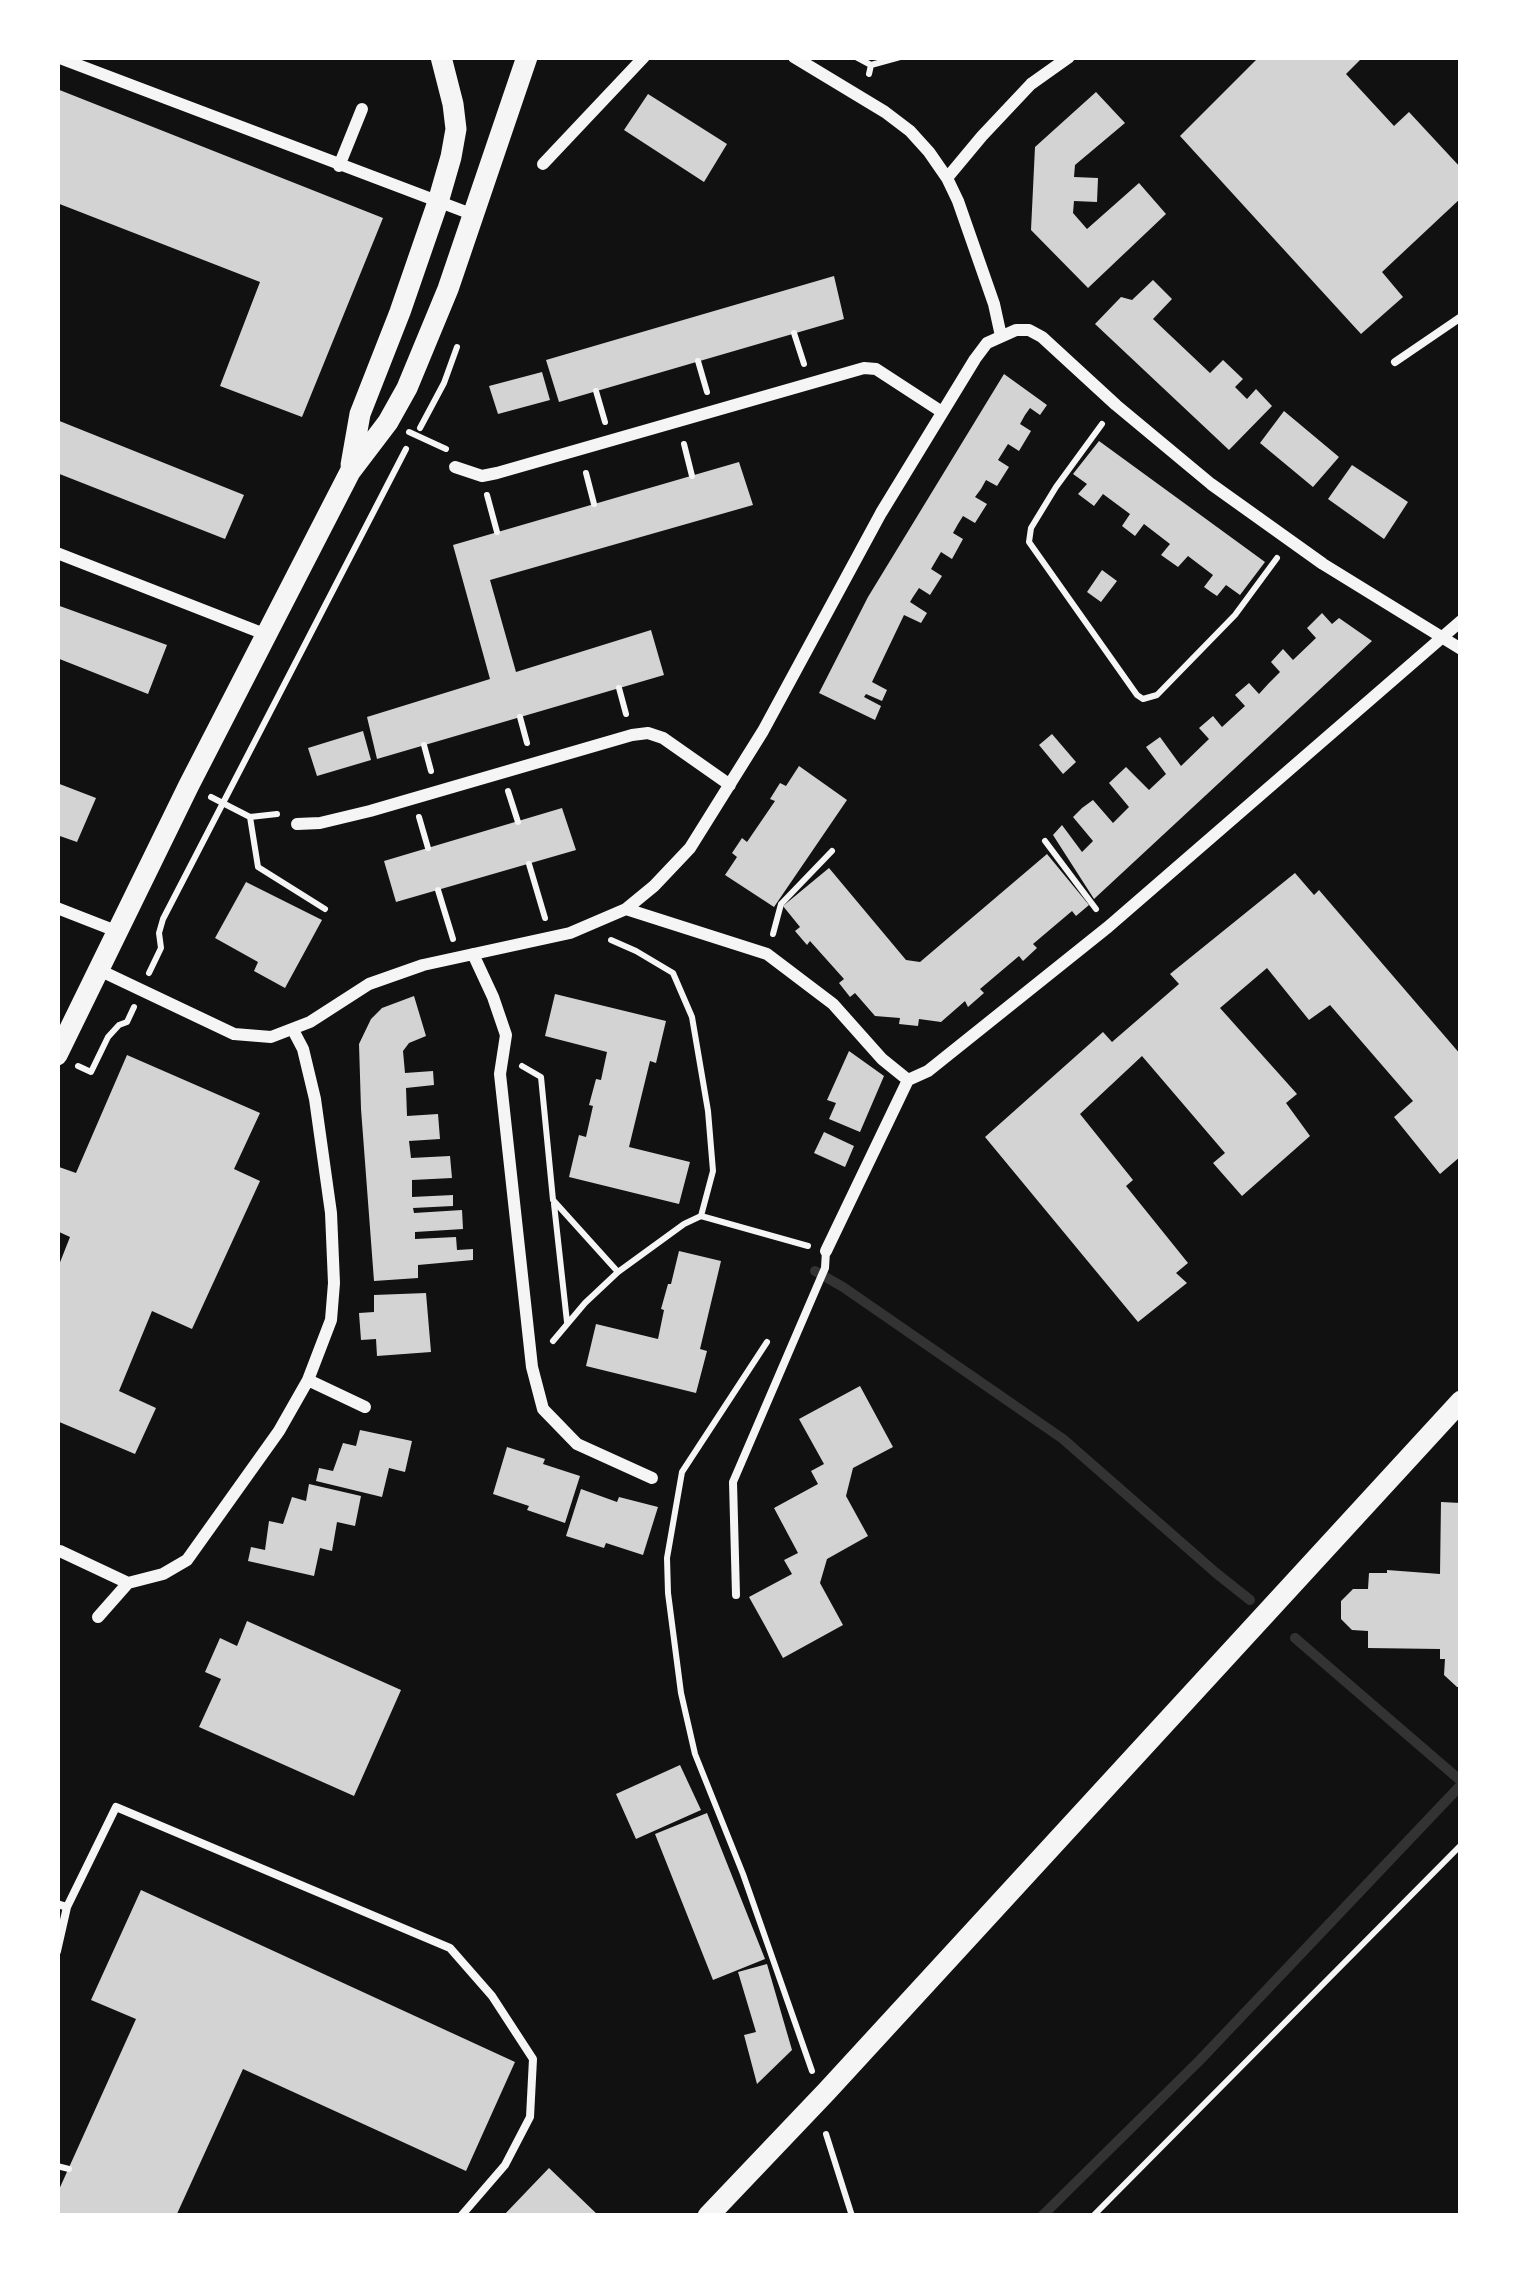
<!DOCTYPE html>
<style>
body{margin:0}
#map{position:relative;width:1518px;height:2273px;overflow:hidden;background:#111;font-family:Merriweather,serif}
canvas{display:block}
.frame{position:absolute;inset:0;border:60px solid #fff;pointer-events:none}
</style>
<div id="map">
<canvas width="1518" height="2273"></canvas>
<div class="frame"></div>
</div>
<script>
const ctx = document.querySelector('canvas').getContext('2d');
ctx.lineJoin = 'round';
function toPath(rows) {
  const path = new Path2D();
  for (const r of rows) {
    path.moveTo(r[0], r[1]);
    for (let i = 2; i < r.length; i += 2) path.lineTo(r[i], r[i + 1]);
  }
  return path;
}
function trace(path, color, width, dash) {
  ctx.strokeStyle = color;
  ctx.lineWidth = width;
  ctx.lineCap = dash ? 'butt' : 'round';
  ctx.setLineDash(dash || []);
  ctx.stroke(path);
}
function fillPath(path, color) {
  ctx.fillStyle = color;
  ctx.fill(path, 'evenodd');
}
trace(toPath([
 [815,1271,843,1287,1063,1439,1216,1573,1250,1600],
 [1295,1638,1461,1781],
 [1042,2216,1200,2060,1461,1785]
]), '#333', 10);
fillPath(toPath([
 [1259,57,1363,57,1346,74,1394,126,1409,112,1461,168,1461,198,1382,272,1403,297,1361,334,1180,136],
 [57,89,383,218,302,417,220,386,260,282,57,203],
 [1096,92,1125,123,1075,165,1074,177,1098,178,1097,202,1074,201,1073,213,1087,229,1139,183,1166,214,1088,288,1031,230,1035,147],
 [648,94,727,144,704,182,624,130],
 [834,276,844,319,559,402,546,360],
 [1153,280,1172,299,1153,319,1210,373,1223,360,1243,379,1235,387,1247,399,1256,389,1272,406,1229,450,1095,324,1121,297,1132,300],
 [542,372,550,400,498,414,489,386],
 [1004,374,1047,405,1040,415,1030,408,1025,415,1020,424,1031,431,1019,451,1008,444,998,460,1009,467,997,486,986,480,981,489,975,497,987,504,975,523,963,516,958,524,953,533,963,539,952,559,941,552,931,569,942,576,930,595,919,588,913,597,910,602,927,613,921,623,904,615,872,682,887,690,882,701,866,694,864,697,881,706,875,720,819,693,868,597],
 [1284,411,1339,457,1313,487,1260,443],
 [57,420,244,495,225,539,57,473],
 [1099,441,1265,562,1240,595,1226,585,1217,596,1211,592,1204,587,1213,575,1188,556,1178,567,1161,555,1170,544,1144,524,1135,536,1122,526,1130,514,1103,494,1094,506,1078,494,1087,484,1073,474],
 [739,462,753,505,490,580,516,672,651,630,664,675,377,759,367,717,490,679,453,545],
 [1352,465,1408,502,1384,539,1328,499],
 [1102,570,1117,581,1101,602,1087,592],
 [57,605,167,645,148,694,57,658],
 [1322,613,1332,624,1339,618,1372,641,1094,899,1053,835,1062,825,1082,852,1093,841,1073,817,1082,808,1093,800,1113,823,1129,807,1109,783,1126,767,1149,790,1166,774,1146,747,1160,737,1181,766,1209,739,1199,728,1213,716,1222,727,1245,706,1235,695,1249,683,1259,694,1269,683,1280,672,1271,662,1283,649,1293,660,1316,638,1307,628],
 [363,731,371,760,317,776,308,748],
 [1052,734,1076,762,1063,774,1039,745],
 [799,766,847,800,774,907,725,875,737,857,732,853,742,838,747,842,775,801,770,799,780,783,786,786],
 [57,783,96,798,77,842,57,835],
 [562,808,576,850,396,902,384,861],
 [1047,854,1089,905,1076,916,1072,911,1033,944,1037,948,1023,961,1019,956,980,989,984,993,968,1007,965,1001,941,1022,919,1019,918,1026,899,1024,900,1018,875,1016,855,993,850,997,839,983,844,979,810,941,807,945,795,931,800,927,783,906,829,868,906,960,920,962],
 [1295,873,1314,895,1319,890,1461,1055,1461,1156,1440,1174,1394,1117,1413,1101,1330,1005,1309,1020,1267,968,1220,1008,1297,1094,1286,1103,1310,1136,1242,1196,1213,1163,1225,1153,1142,1056,1080,1114,1133,1180,1126,1186,1188,1263,1176,1273,1187,1283,1138,1322,985,1137,1103,1032,1112,1042,1179,984,1170,974],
 [246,882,322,920,285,988,254,971,258,962,215,938],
 [555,994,666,1021,656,1063,650,1061,629,1147,690,1162,679,1204,569,1177,579,1135,586,1137,593,1106,589,1105,596,1079,601,1080,607,1052,545,1036],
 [414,996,426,1036,409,1043,403,1051,405,1073,433,1071,434,1085,406,1088,407,1116,438,1114,440,1139,409,1141,411,1158,450,1156,452,1178,412,1180,412,1197,453,1195,453,1206,413,1208,414,1213,462,1210,463,1229,415,1232,415,1239,456,1237,457,1250,473,1249,473,1260,418,1265,418,1278,374,1281,361,1109,359,1044,371,1019,382,1008],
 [849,1051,884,1076,860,1132,829,1119,836,1103,827,1100],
 [127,1055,260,1113,234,1169,260,1181,192,1329,152,1311,119,1391,156,1408,135,1454,57,1421,57,1270,70,1237,57,1231,57,1170,59,1167,76,1173],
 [824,1132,854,1146,845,1167,814,1153],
 [679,1251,721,1261,700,1349,707,1351,696,1393,586,1366,596,1324,658,1339,664,1310,661,1309,668,1284,671,1284],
 [426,1293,431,1352,377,1356,376,1339,361,1340,359,1313,374,1312,374,1295],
 [860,1386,893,1447,853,1468,846,1496,868,1536,827,1559,820,1583,843,1625,783,1658,749,1597,792,1574,784,1560,798,1553,774,1508,818,1484,811,1471,824,1464,799,1419],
 [360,1430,412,1441,405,1472,389,1468,382,1497,316,1481,319,1468,333,1471,343,1443,356,1446],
 [507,1447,545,1459,543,1464,580,1476,565,1523,527,1510,529,1506,493,1494],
 [309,1484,361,1496,355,1526,337,1522,332,1551,320,1548,314,1576,248,1561,251,1547,265,1550,269,1521,283,1524,292,1497,306,1501],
 [581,1489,617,1502,619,1497,658,1507,643,1555,606,1543,604,1548,566,1536],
 [1441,1502,1461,1503,1461,1687,1457,1687,1444,1675,1445,1659,1440,1659,1440,1649,1368,1648,1368,1631,1352,1630,1341,1619,1341,1601,1353,1589,1368,1589,1369,1573,1387,1573,1387,1570,1440,1574],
 [247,1621,401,1690,354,1796,199,1727,221,1679,205,1672,220,1638,237,1646],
 [680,1765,701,1810,636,1839,616,1794],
 [707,1813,765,1959,713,1980,655,1834],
 [141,1890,515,2062,466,2171,243,2069,176,2216,57,2216,57,2194,136,2019,91,2000],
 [767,1964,792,2050,757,2084,744,2035,756,2032,738,1972],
 [549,2168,599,2216,503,2216]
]), '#d3d3d3');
trace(toPath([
 [856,57,871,65,869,74],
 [871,65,900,57],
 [794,333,804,364],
 [698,361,707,392],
 [596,391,605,422],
 [1102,424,1056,487,1031,528,1029,542,1137,695,1143,699,1157,695,1235,615,1277,558],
 [420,428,444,383,457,347],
 [409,432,446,449],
 [684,444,692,476],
 [586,473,594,504],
 [487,495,497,532],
 [619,688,626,714],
 [520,717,527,743],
 [424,745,431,771],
 [508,791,518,822],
 [211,797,250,817,277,814],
 [250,817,258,867,325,909],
 [419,817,428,848],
 [1045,841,1096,909],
 [529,864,545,918],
 [438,890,453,939],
 [773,934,781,904,832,851],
 [149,973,161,948,159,933,163,919,406,449],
 [78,1066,91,1072,108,1037,119,1025,127,1022,134,1007],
 [522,1066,541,1077,553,1200,618,1272],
 [554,1204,567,1322],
 [701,1216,808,1246],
 [553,1341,585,1303,618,1272,684,1224,701,1216,713,1171,708,1111,692,1017,673,973,636,951,611,940],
 [767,1342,682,1472,667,1558,668,1593,681,1693,695,1754,743,1874,812,2071],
 [826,2134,852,2216],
 [57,2166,69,2169],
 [1093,2216,1461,1845]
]), '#f5f5f5', 6);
trace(toPath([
 [1395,362,1461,317],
 [736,1595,733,1482,825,1268,826,1251],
 [57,1904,67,1907,57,1951],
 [67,1907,116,1807,450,1948,492,1996,533,2059,530,2117,505,2165,461,2216]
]), '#f5f5f5', 8);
trace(toPath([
 [57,57,474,215],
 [794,57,885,112,910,131,929,152,947,178,958,201,994,304,1001,336],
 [543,164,644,57],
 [339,166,362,109],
 [947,178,982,136,1031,84,1069,57],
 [455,467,482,476,497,473,864,368,876,369,942,412],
 [57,553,267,635],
 [297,824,320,823,370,811,632,735,648,733,663,738,730,785],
 [57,908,116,931],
 [626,909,767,954,833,1004,882,1059,908,1080],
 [473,954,493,997,506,1035,500,1074,532,1367,543,1409,577,1444,652,1478],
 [97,969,234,1034,271,1037,310,1022,369,984,423,965,570,933,626,909,654,886,690,848,763,731,881,513,975,359,987,343,1016,330,1029,330,1042,337,1116,405,1211,484,1323,564,1461,649],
 [826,1251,908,1080,928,1071,1108,927,1461,621],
 [308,1380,365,1407],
 [60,1551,128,1583,163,1574,187,1560,279,1431,308,1380,331,1320,334,1283,331,1213,315,1099,303,1049,293,1030],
 [98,1617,128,1583]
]), '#f5f5f5', 12);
trace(toPath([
 [351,465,360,414,400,312,438,202,451,157,456,129,453,104,441,57],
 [57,1055,189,785,350,472,388,422,407,388,448,289,527,57],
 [708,2216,827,2091,1461,1401]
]), '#f5f5f5', 21);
</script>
